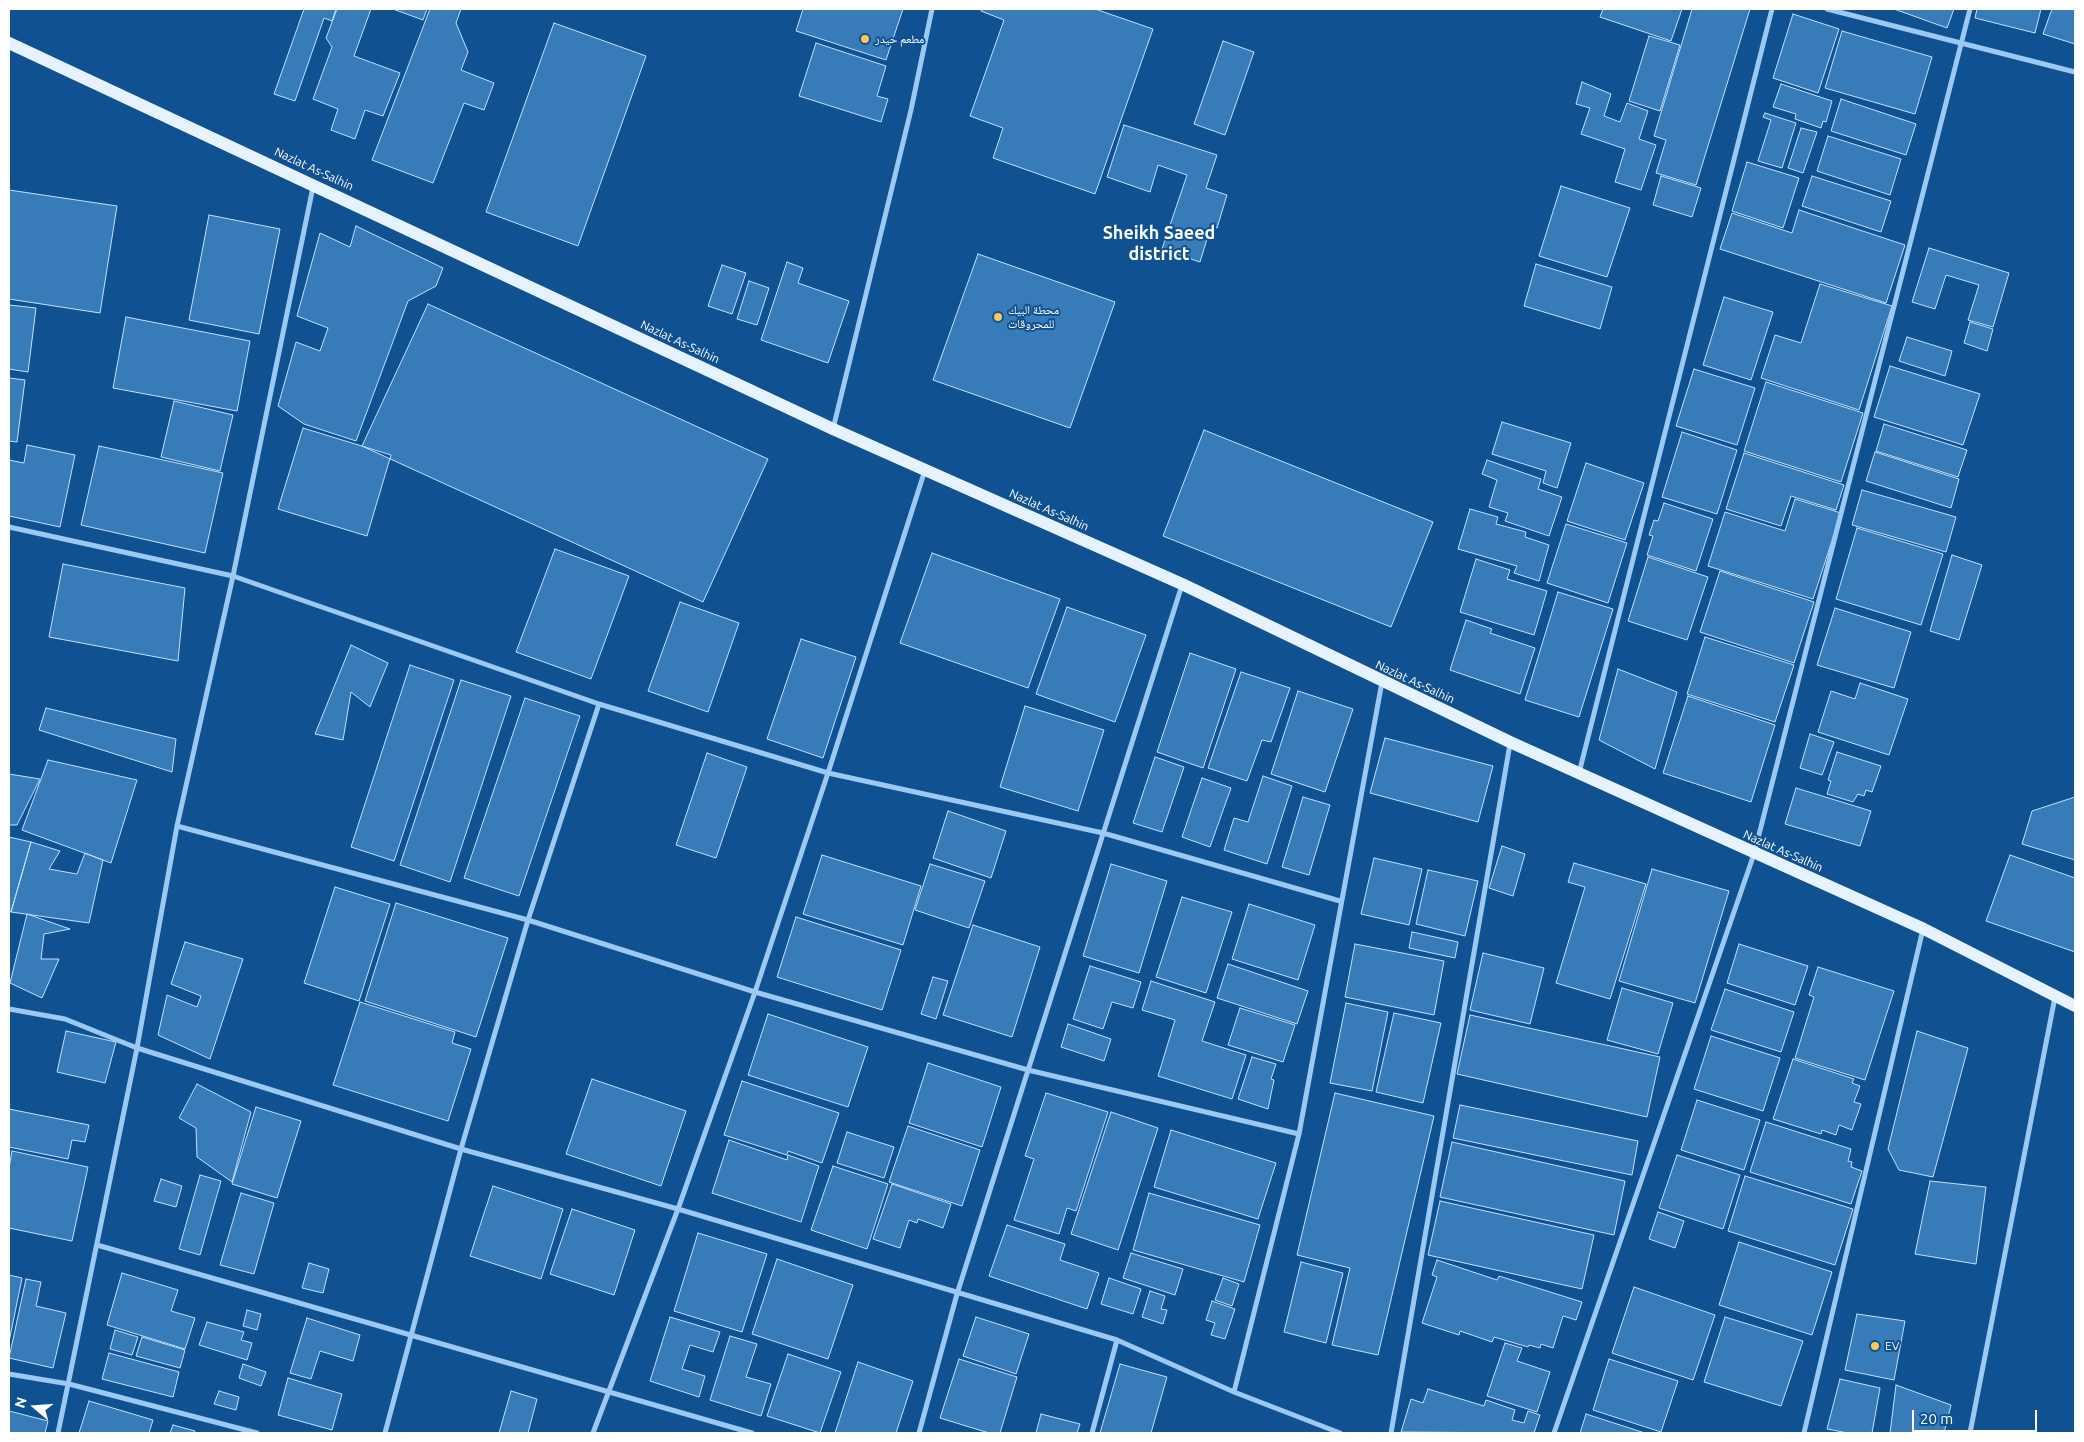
<!DOCTYPE html>
<meta charset="utf-8">
<style>
body{margin:0}
#map{position:relative;width:2084px;height:1442px;overflow:hidden;background:#105191;font-family:Ubuntu,sans-serif}
canvas{display:block}
.frame{position:absolute;inset:0;border:10px solid #fff;pointer-events:none}
.north{position:absolute;left:10px;top:1382px;width:50px;height:50px;-webkit-text-stroke:4px #105191;paint-order:stroke;rotate:288deg;font-size:14px;font-weight:700;line-height:20px;text-align:center;color:#fff}
.north::after{content:'';display:block;margin:auto;width:18px;height:22px;background:#fff;clip-path:polygon(50% 0,100% 100%,50% 72%,0 100%)}
.scale{position:absolute;left:1912px;top:1410px;width:125px;height:22px;box-sizing:border-box;border:2px solid #fff;border-top:0;padding-left:6px;font-size:15px;line-height:18px;white-space:nowrap;color:#fff;-webkit-text-stroke:4px #105191;paint-order:stroke}
</style>
<div id="map">
<canvas width="2084" height="1442"></canvas>
<div class="frame"></div>
<div class="north">N</div>
<div class="scale">20 m</div>
</div>
<script>
const ctx = document.querySelector('canvas').getContext('2d');
ctx.lineJoin = 'round';
function fillPath(path, color) {
  ctx.fillStyle = color;
  ctx.fill(path, 'evenodd');
}
function toPath(rows) {
  const path = new Path2D();
  for (const r of rows) {
    path.moveTo(r[0], r[1]);
    for (let i = 2; i < r.length; i += 2) path.lineTo(r[i], r[i + 1]);
  }
  return path;
}
function trace(path, color, width, dash) {
  ctx.strokeStyle = color;
  ctx.lineWidth = width;
  ctx.lineCap = dash ? 'butt' : 'round';
  ctx.setLineDash(dash || []);
  ctx.stroke(path);
}
function label(font, color, halo, rows, align = 'center') {
  ctx.font = font + ' Ubuntu,"Noto Naskh Arabic",sans-serif';
  ctx.lineWidth = 4;
  ctx.setLineDash([]);
  ctx.textBaseline = 'middle';
  ctx.strokeStyle = halo;
  ctx.fillStyle = color;
  for (const [text, x, y, turn = 0] of rows) {
    ctx.save();
    ctx.translate(x, y);
    ctx.rotate((+turn || 0) * Math.PI / 180);
    ctx.textAlign = isNaN(turn) ? turn : align;
    if (halo) ctx.strokeText(text, 0, 0);
    ctx.fillText(text, 0, 0);
    ctx.restore();
  }
}
const building = toPath([
 [304,9,336,9,332,21,324,18,295,101,274,94,304,9],
 [337,9,371,9,354,56,400,73,383,116,365,110,355,139,331,130,338,109,313,99,332,47,326,38,337,9],
 [393,9,427,9,423,20,393,9],
 [430,9,461,9,456,23,468,52,461,70,494,83,484,110,464,103,433,183,372,160,430,9],
 [803,9,903,9,886,60,796,31,803,9],
 [981,9,1095,9,1153,29,1095,194,993,158,1003,128,970,116,1004,20,981,11,981,9],
 [1603,9,1682,9,1671,41,1600,17,1603,9],
 [1692,9,1750,9,1696,185,1656,173,1666,140,1654,136,1692,9],
 [1894,9,1954,9,1947,28,1894,9],
 [1977,9,2041,9,2035,33,1975,18,1977,9],
 [2052,9,2075,9,2075,44,2043,34,2052,9],
 [1793,14,1839,29,1818,93,1773,78,1793,14],
 [554,23,646,56,578,246,486,212,554,23],
 [1842,31,1932,57,1915,114,1825,88,1842,31],
 [1649,36,1680,45,1660,111,1629,101,1649,36],
 [1223,41,1254,52,1225,135,1194,124,1223,41],
 [816,43,886,66,877,96,888,99,881,122,799,96,816,43],
 [1582,82,1611,94,1604,116,1620,122,1627,103,1648,111,1639,139,1656,145,1641,190,1615,182,1625,149,1581,134,1590,108,1576,104,1582,82],
 [1781,84,1832,101,1826,122,1823,121,1821,128,1795,119,1796,114,1773,107,1781,84],
 [1841,99,1916,124,1906,155,1831,131,1841,99],
 [1765,113,1796,123,1782,168,1758,161,1771,120,1763,117,1765,113],
 [1124,125,1217,155,1206,188,1227,195,1217,228,1211,226,1200,262,1162,249,1187,175,1158,165,1150,192,1107,177,1124,125],
 [1801,128,1817,132,1803,173,1788,168,1801,128],
 [1828,136,1901,159,1890,195,1817,171,1828,136],
 [1747,162,1799,178,1783,228,1732,211,1747,162],
 [1661,176,1701,188,1692,217,1653,205,1661,176],
 [1812,176,1891,201,1881,232,1802,206,1812,176],
 [1561,186,1630,208,1607,277,1539,256,1561,186],
 [9,190,117,206,100,313,9,299,9,190],
 [1799,210,1905,245,1886,303,1720,249,1732,213,1792,233,1799,210],
 [209,215,280,229,259,334,189,320,209,215],
 [356,226,443,268,436,286,408,301,356,441,304,424,278,406,296,342,320,351,328,328,297,316,320,233,350,247,356,226],
 [1929,248,2009,273,1993,327,1968,320,1979,285,1946,275,1935,309,1912,302,1929,248],
 [978,254,1115,302,1070,428,933,380,978,254],
 [787,262,803,268,798,283,849,301,828,363,761,340,787,262],
 [1536,264,1612,287,1600,329,1524,306,1536,264],
 [722,265,746,273,732,314,708,306,722,265],
 [749,281,769,288,757,325,737,319,749,281],
 [1820,284,1892,306,1859,410,1761,378,1775,335,1801,343,1820,284],
 [1724,297,1773,312,1751,380,1703,365,1724,297],
 [428,304,768,459,703,602,362,446,428,304],
 [9,305,36,308,28,372,9,369,9,305],
 [126,317,250,341,237,411,113,388,126,317],
 [1970,322,1993,329,1987,351,1964,343,1970,322],
 [1907,337,1952,351,1945,376,1899,361,1907,337],
 [1890,366,1980,394,1963,445,1874,417,1890,366],
 [1694,369,1755,388,1737,445,1676,426,1694,369],
 [9,378,25,380,17,442,9,441,9,378],
 [1766,382,1863,413,1841,482,1744,451,1766,382],
 [174,401,233,415,220,471,161,457,174,401],
 [1502,422,1571,443,1557,488,1543,483,1546,471,1492,454,1502,422],
 [1884,424,1967,450,1958,477,1876,451,1884,424],
 [303,428,391,455,367,536,278,509,303,428],
 [1204,430,1433,522,1391,627,1163,536,1204,430],
 [1682,432,1737,450,1717,514,1662,497,1682,432],
 [27,445,75,455,60,527,9,516,9,460,24,463,27,445],
 [99,446,223,473,205,553,81,525,99,446],
 [1875,452,1959,479,1951,508,1866,481,1875,452],
 [1744,453,1844,485,1836,510,1791,496,1781,526,1726,509,1744,453],
 [1487,460,1541,479,1538,489,1562,497,1549,536,1505,521,1508,513,1489,507,1497,480,1482,474,1487,460],
 [1586,463,1644,483,1625,540,1567,521,1586,463],
 [1862,490,1956,517,1946,552,1852,525,1862,490],
 [1795,499,1841,513,1813,599,1708,566,1725,512,1785,531,1795,499],
 [1664,503,1713,519,1696,571,1647,555,1653,536,1649,535,1654,520,1658,521,1664,503],
 [1470,509,1498,517,1496,524,1526,532,1525,537,1549,545,1539,581,1514,573,1517,566,1458,549,1470,509],
 [1566,524,1627,543,1608,603,1547,583,1566,524],
 [1857,528,1943,554,1921,625,1836,599,1857,528],
 [555,549,629,576,591,679,516,652,555,549],
 [932,553,1060,599,1028,688,900,643,932,553],
 [1952,555,1982,565,1959,640,1930,631,1952,555],
 [1648,557,1708,577,1687,640,1628,621,1648,557],
 [1476,559,1510,570,1507,579,1547,591,1534,635,1460,612,1476,559],
 [63,564,185,588,178,661,49,637,63,564],
 [1720,571,1814,602,1794,663,1700,632,1720,571],
 [1558,592,1613,609,1579,717,1525,700,1558,592],
 [680,602,739,623,708,712,648,691,680,602],
 [1067,607,1146,635,1115,722,1036,694,1067,607],
 [1835,608,1911,632,1894,688,1817,665,1835,608],
 [1466,620,1492,629,1490,633,1535,648,1520,694,1450,670,1466,620],
 [1705,637,1794,665,1775,722,1687,694,1705,637],
 [801,639,856,657,823,758,767,739,801,639],
 [351,645,388,663,370,707,351,692,343,740,315,734,351,645],
 [1190,653,1236,669,1203,768,1157,752,1190,653],
 [410,665,454,680,394,861,351,847,410,665],
 [1618,669,1677,692,1655,769,1599,740,1618,669],
 [1241,672,1290,688,1271,742,1262,740,1247,781,1208,768,1241,672],
 [461,680,511,696,450,882,400,865,461,680],
 [1860,683,1908,699,1889,755,1818,732,1831,691,1855,699,1860,683],
 [1298,691,1353,709,1325,792,1271,774,1298,691],
 [1688,696,1775,725,1751,802,1663,773,1688,696],
 [525,698,580,716,519,896,464,878,525,698],
 [1025,706,1104,730,1078,811,1000,787,1025,706],
 [46,708,176,739,172,772,39,730,46,708],
 [1810,734,1834,742,1822,775,1800,768,1810,734],
 [1385,738,1493,766,1478,822,1370,793,1385,738],
 [1837,752,1881,766,1872,792,1866,790,1864,796,1858,794,1853,802,1827,794,1831,781,1828,780,1837,752],
 [707,753,747,767,716,858,676,845,707,753],
 [1155,757,1184,767,1162,832,1133,823,1155,757],
 [48,760,137,780,111,863,22,830,48,760],
 [9,774,40,779,17,825,9,825,9,774],
 [1263,776,1292,786,1267,864,1224,850,1234,818,1248,822,1263,776],
 [1202,778,1231,788,1210,847,1182,837,1202,778],
 [1796,788,1871,811,1860,846,1785,824,1796,788],
 [1303,797,1330,805,1309,875,1282,867,1303,797],
 [2075,797,2075,860,2022,844,2032,811,2075,797],
 [948,811,1006,831,991,878,933,858,948,811],
 [9,837,31,842,11,912,9,911,9,837],
 [31,842,60,851,49,869,77,874,85,853,103,860,89,923,11,912,31,842],
 [1502,846,1525,854,1513,896,1489,888,1502,846],
 [822,855,921,886,903,945,803,914,822,855],
 [2010,855,2075,878,2075,952,1986,921,2010,855],
 [1374,858,1422,869,1409,925,1361,914,1374,858],
 [1574,863,1646,884,1610,999,1556,983,1585,887,1568,882,1574,863],
 [930,864,985,881,969,928,915,910,930,864],
 [1111,864,1167,881,1139,973,1083,956,1111,864],
 [1652,869,1729,891,1695,1003,1619,981,1652,869],
 [1428,870,1478,881,1465,936,1416,924,1428,870],
 [335,887,390,904,359,1001,304,983,335,887],
 [1182,897,1232,912,1206,993,1156,977,1182,897],
 [396,903,508,938,476,1037,365,1001,396,903],
 [1249,904,1315,925,1298,980,1232,959,1249,904],
 [27,914,70,929,44,934,41,959,59,959,42,998,10,983,27,914],
 [796,917,901,950,882,1010,777,977,796,917],
 [973,925,1040,947,1012,1037,943,1015,973,925],
 [1412,932,1458,942,1455,958,1409,948,1412,932],
 [185,942,243,959,210,1059,158,1035,167,995,197,1007,201,996,171,984,185,942],
 [1355,944,1444,961,1434,1015,1345,997,1355,944],
 [1739,944,1808,966,1795,1005,1727,983,1739,944],
 [1483,953,1544,968,1530,1024,1470,1010,1483,953],
 [1228,964,1308,991,1297,1024,1217,998,1228,964],
 [1090,966,1141,982,1133,1008,1112,1002,1103,1029,1073,1019,1090,966],
 [1818,967,1894,991,1865,1080,1795,1058,1814,997,1809,995,1818,967],
 [933,977,948,981,936,1019,921,1014,933,977],
 [1151,981,1215,1002,1202,1041,1246,1055,1232,1099,1158,1076,1175,1020,1142,1010,1151,981],
 [1622,988,1673,1003,1658,1054,1607,1040,1622,988],
 [1725,989,1794,1012,1781,1052,1711,1030,1725,989],
 [360,1002,455,1032,452,1043,471,1049,448,1121,333,1085,360,1002],
 [1346,1003,1388,1012,1372,1091,1330,1083,1346,1003],
 [1240,1008,1295,1025,1283,1062,1228,1045,1240,1008],
 [1394,1013,1441,1023,1423,1103,1376,1092,1394,1013],
 [768,1014,868,1047,848,1107,748,1075,768,1014],
 [1470,1015,1660,1057,1647,1117,1457,1074,1470,1015],
 [1068,1024,1111,1039,1104,1061,1061,1047,1068,1024],
 [66,1031,116,1042,105,1083,57,1072,66,1031],
 [1917,1031,1968,1048,1933,1177,1899,1170,1888,1149,1917,1031],
 [1711,1036,1780,1058,1763,1111,1694,1089,1711,1036],
 [1252,1057,1276,1064,1271,1079,1274,1080,1268,1109,1238,1099,1252,1057],
 [1793,1059,1854,1079,1852,1083,1860,1086,1854,1102,1861,1104,1852,1130,1839,1125,1836,1135,1822,1130,1821,1134,1773,1119,1793,1059],
 [928,1063,1001,1087,982,1147,909,1123,928,1063],
 [592,1079,686,1111,661,1186,566,1154,592,1079],
 [742,1081,839,1113,822,1163,788,1151,787,1155,724,1135,742,1081],
 [197,1084,251,1112,232,1182,197,1157,196,1128,179,1118,197,1084],
 [1046,1093,1108,1112,1076,1211,1067,1208,1059,1234,1014,1220,1034,1159,1025,1156,1046,1093],
 [1335,1093,1434,1116,1378,1355,1332,1345,1350,1268,1297,1255,1335,1093],
 [1697,1100,1760,1120,1744,1170,1681,1150,1697,1100],
 [1460,1105,1638,1141,1632,1175,1453,1138,1460,1105],
 [256,1107,301,1121,277,1198,232,1184,256,1107],
 [9,1109,89,1125,85,1142,72,1140,68,1159,9,1147,9,1109],
 [1111,1112,1158,1128,1118,1250,1071,1234,1111,1112],
 [1766,1122,1851,1149,1848,1161,1852,1162,1851,1167,1862,1171,1851,1204,1750,1172,1766,1122],
 [908,1126,980,1150,962,1206,889,1182,908,1126],
 [1171,1130,1276,1163,1258,1219,1154,1187,1171,1130],
 [847,1132,894,1147,884,1178,837,1163,847,1132],
 [729,1140,787,1160,788,1155,819,1166,801,1222,712,1193,729,1140],
 [1452,1142,1625,1181,1614,1235,1440,1197,1452,1142],
 [12,1151,88,1167,72,1241,9,1228,9,1168,12,1151],
 [1677,1155,1740,1175,1723,1229,1659,1208,1677,1155],
 [833,1166,888,1184,867,1249,811,1230,833,1166],
 [200,1175,221,1181,200,1255,179,1249,200,1175],
 [1745,1176,1853,1209,1835,1265,1728,1231,1745,1176],
 [161,1179,182,1186,176,1207,154,1201,161,1179],
 [1930,1181,1986,1187,1976,1264,1915,1254,1930,1181],
 [892,1184,951,1204,943,1228,918,1219,917,1223,909,1220,900,1248,873,1239,892,1184],
 [493,1186,563,1209,541,1279,470,1256,493,1186],
 [241,1193,274,1203,254,1274,220,1265,241,1193],
 [1149,1193,1260,1225,1244,1282,1133,1250,1149,1193],
 [1440,1201,1594,1235,1582,1289,1428,1255,1440,1201],
 [572,1209,635,1230,614,1295,550,1274,572,1209],
 [1658,1212,1684,1221,1675,1248,1649,1239,1658,1212],
 [1007,1225,1065,1244,1060,1260,1099,1273,1087,1309,989,1276,1007,1225],
 [698,1233,767,1254,742,1332,674,1311,698,1233],
 [1739,1242,1832,1272,1812,1335,1719,1305,1739,1242],
 [1131,1253,1183,1269,1175,1295,1123,1278,1131,1253],
 [777,1259,853,1285,828,1359,752,1334,777,1259],
 [1437,1260,1497,1280,1499,1276,1582,1302,1576,1320,1563,1316,1553,1348,1541,1344,1540,1348,1529,1345,1528,1347,1494,1337,1492,1342,1460,1331,1459,1335,1422,1323,1437,1277,1432,1275,1437,1260],
 [1301,1262,1343,1273,1326,1343,1284,1332,1301,1262],
 [309,1263,329,1269,323,1293,302,1288,309,1263],
 [122,1273,178,1290,171,1311,195,1318,185,1349,107,1325,122,1273],
 [9,1275,22,1278,9,1342,9,1275],
 [1109,1278,1141,1289,1133,1314,1101,1304,1109,1278],
 [1223,1278,1239,1284,1232,1306,1215,1300,1223,1278],
 [26,1279,41,1282,36,1306,66,1313,53,1368,9,1358,26,1279],
 [1634,1287,1715,1315,1693,1380,1612,1353,1634,1287],
 [1150,1291,1165,1296,1161,1309,1167,1310,1163,1324,1142,1317,1150,1291],
 [1212,1301,1235,1309,1225,1339,1211,1335,1215,1323,1206,1320,1212,1301],
 [247,1310,261,1314,257,1330,243,1326,247,1310],
 [1857,1314,1905,1321,1894,1380,1845,1370,1857,1314],
 [670,1317,720,1332,713,1352,690,1345,682,1369,705,1376,699,1397,650,1381,670,1317],
 [976,1317,1029,1334,1016,1374,963,1356,976,1317],
 [1725,1317,1803,1341,1781,1406,1704,1382,1725,1317],
 [307,1318,360,1335,353,1361,320,1351,311,1379,290,1373,307,1318],
 [207,1322,244,1332,241,1340,252,1343,247,1360,199,1345,207,1322],
 [115,1330,138,1337,132,1355,110,1349,115,1330],
 [730,1336,757,1344,746,1377,771,1384,761,1416,710,1400,730,1336],
 [142,1337,185,1350,180,1368,136,1356,142,1337],
 [1505,1343,1522,1348,1517,1361,1550,1372,1537,1412,1487,1396,1505,1343],
 [109,1353,179,1372,173,1397,102,1379,109,1353],
 [788,1354,841,1372,820,1433,767,1416,788,1354],
 [959,1359,1017,1377,1000,1433,989,1433,940,1418,959,1359],
 [1609,1359,1678,1381,1661,1432,1593,1410,1609,1359],
 [858,1362,913,1381,896,1433,835,1433,858,1362],
 [243,1364,266,1372,261,1386,239,1378,243,1364],
 [1120,1364,1167,1377,1151,1433,1100,1433,1120,1364],
 [288,1378,342,1394,332,1430,278,1415,288,1378],
 [1840,1379,1880,1388,1872,1433,1848,1433,1827,1429,1840,1379],
 [1896,1385,1951,1405,1944,1433,1890,1433,1896,1385],
 [1428,1389,1484,1406,1486,1400,1515,1410,1512,1420,1524,1423,1528,1411,1540,1415,1534,1433,1401,1432,1411,1399,1423,1403,1428,1389],
 [219,1391,239,1397,236,1410,214,1404,219,1391],
 [511,1391,537,1399,528,1433,499,1433,511,1391],
 [89,1401,153,1420,149,1433,79,1433,89,1401],
 [9,1411,48,1421,45,1433,9,1433,9,1411],
 [1041,1414,1080,1424,1077,1433,1036,1433,1041,1414],
 [1586,1414,1645,1433,1580,1433,1586,1414],
 [173,1425,195,1431,194,1433,170,1433,173,1425]
]);
fillPath(building, '#387bb9');
trace(building, '#c2e1fd', 1);
trace(toPath([
 [1827,9,2075,72],
 [833,429,911,110,932,9],
 [9,527,233,576,599,704,828,773,1103,833,1340,901],
 [1579,773,1772,9],
 [177,826,528,920,755,992,1028,1070,1299,1134],
 [9,1009,65,1019,137,1048,461,1149,678,1209,1117,1340,1234,1392,1340,1433],
 [97,1245,752,1433],
 [9,1374,69,1384,257,1433],
 [1234,1392,1299,1134,1382,682],
 [58,1433,137,1048,177,826,233,576,313,187],
 [385,1433,461,1149,528,920,599,704],
 [593,1433,678,1209,755,992,828,773,925,470],
 [919,1433,957,1294,1182,585],
 [1092,1433,1117,1340],
 [1391,1433,1510,744],
 [1554,1433,1754,854,1970,9],
 [1804,1433,1923,929],
 [1970,1433,2055,997]
]), '#9bc9f3', 5);
trace(toPath([
 [9,43,833,429,1182,584,1510,742,1924,929,2075,1006]
]), '#e7f2ff', 12);
for (const [x, y, r, color] of [
 [865,39,5,"#ffc55d"],
 [998,317,5,"#ffc55d"],
 [1875,1346,5,"#ffc55d"]
]) {
  const dot = new Path2D();
  dot.arc(x, y, r, 0, 2 * Math.PI);
  ctx.fillStyle = color;
  ctx.fill(dot);
  trace(dot, '#105191', 2);
}
label('12px', '#fff', '#105191', [
 ["مطعم حيدر",875,39],
 ["محطة البيك",1008,310],
 ["للمحروقات",1008,324],
 ["EV",1885,1346]
], 'left');
label('12px', '#fff', '#105191', [
 ["Nazlat As-Salhin",314,169,25],
 ["Nazlat As-Salhin",680,342,25],
 ["Nazlat As-Salhin",1049,510,24],
 ["Nazlat As-Salhin",1415,682,25],
 ["Nazlat As-Salhin",1783,851,24]
]);
label('bold 18px', '#fff', '#105191', [
 ["Sheikh Saeed",1159,233],
 ["district",1159,254]
]);
</script>
